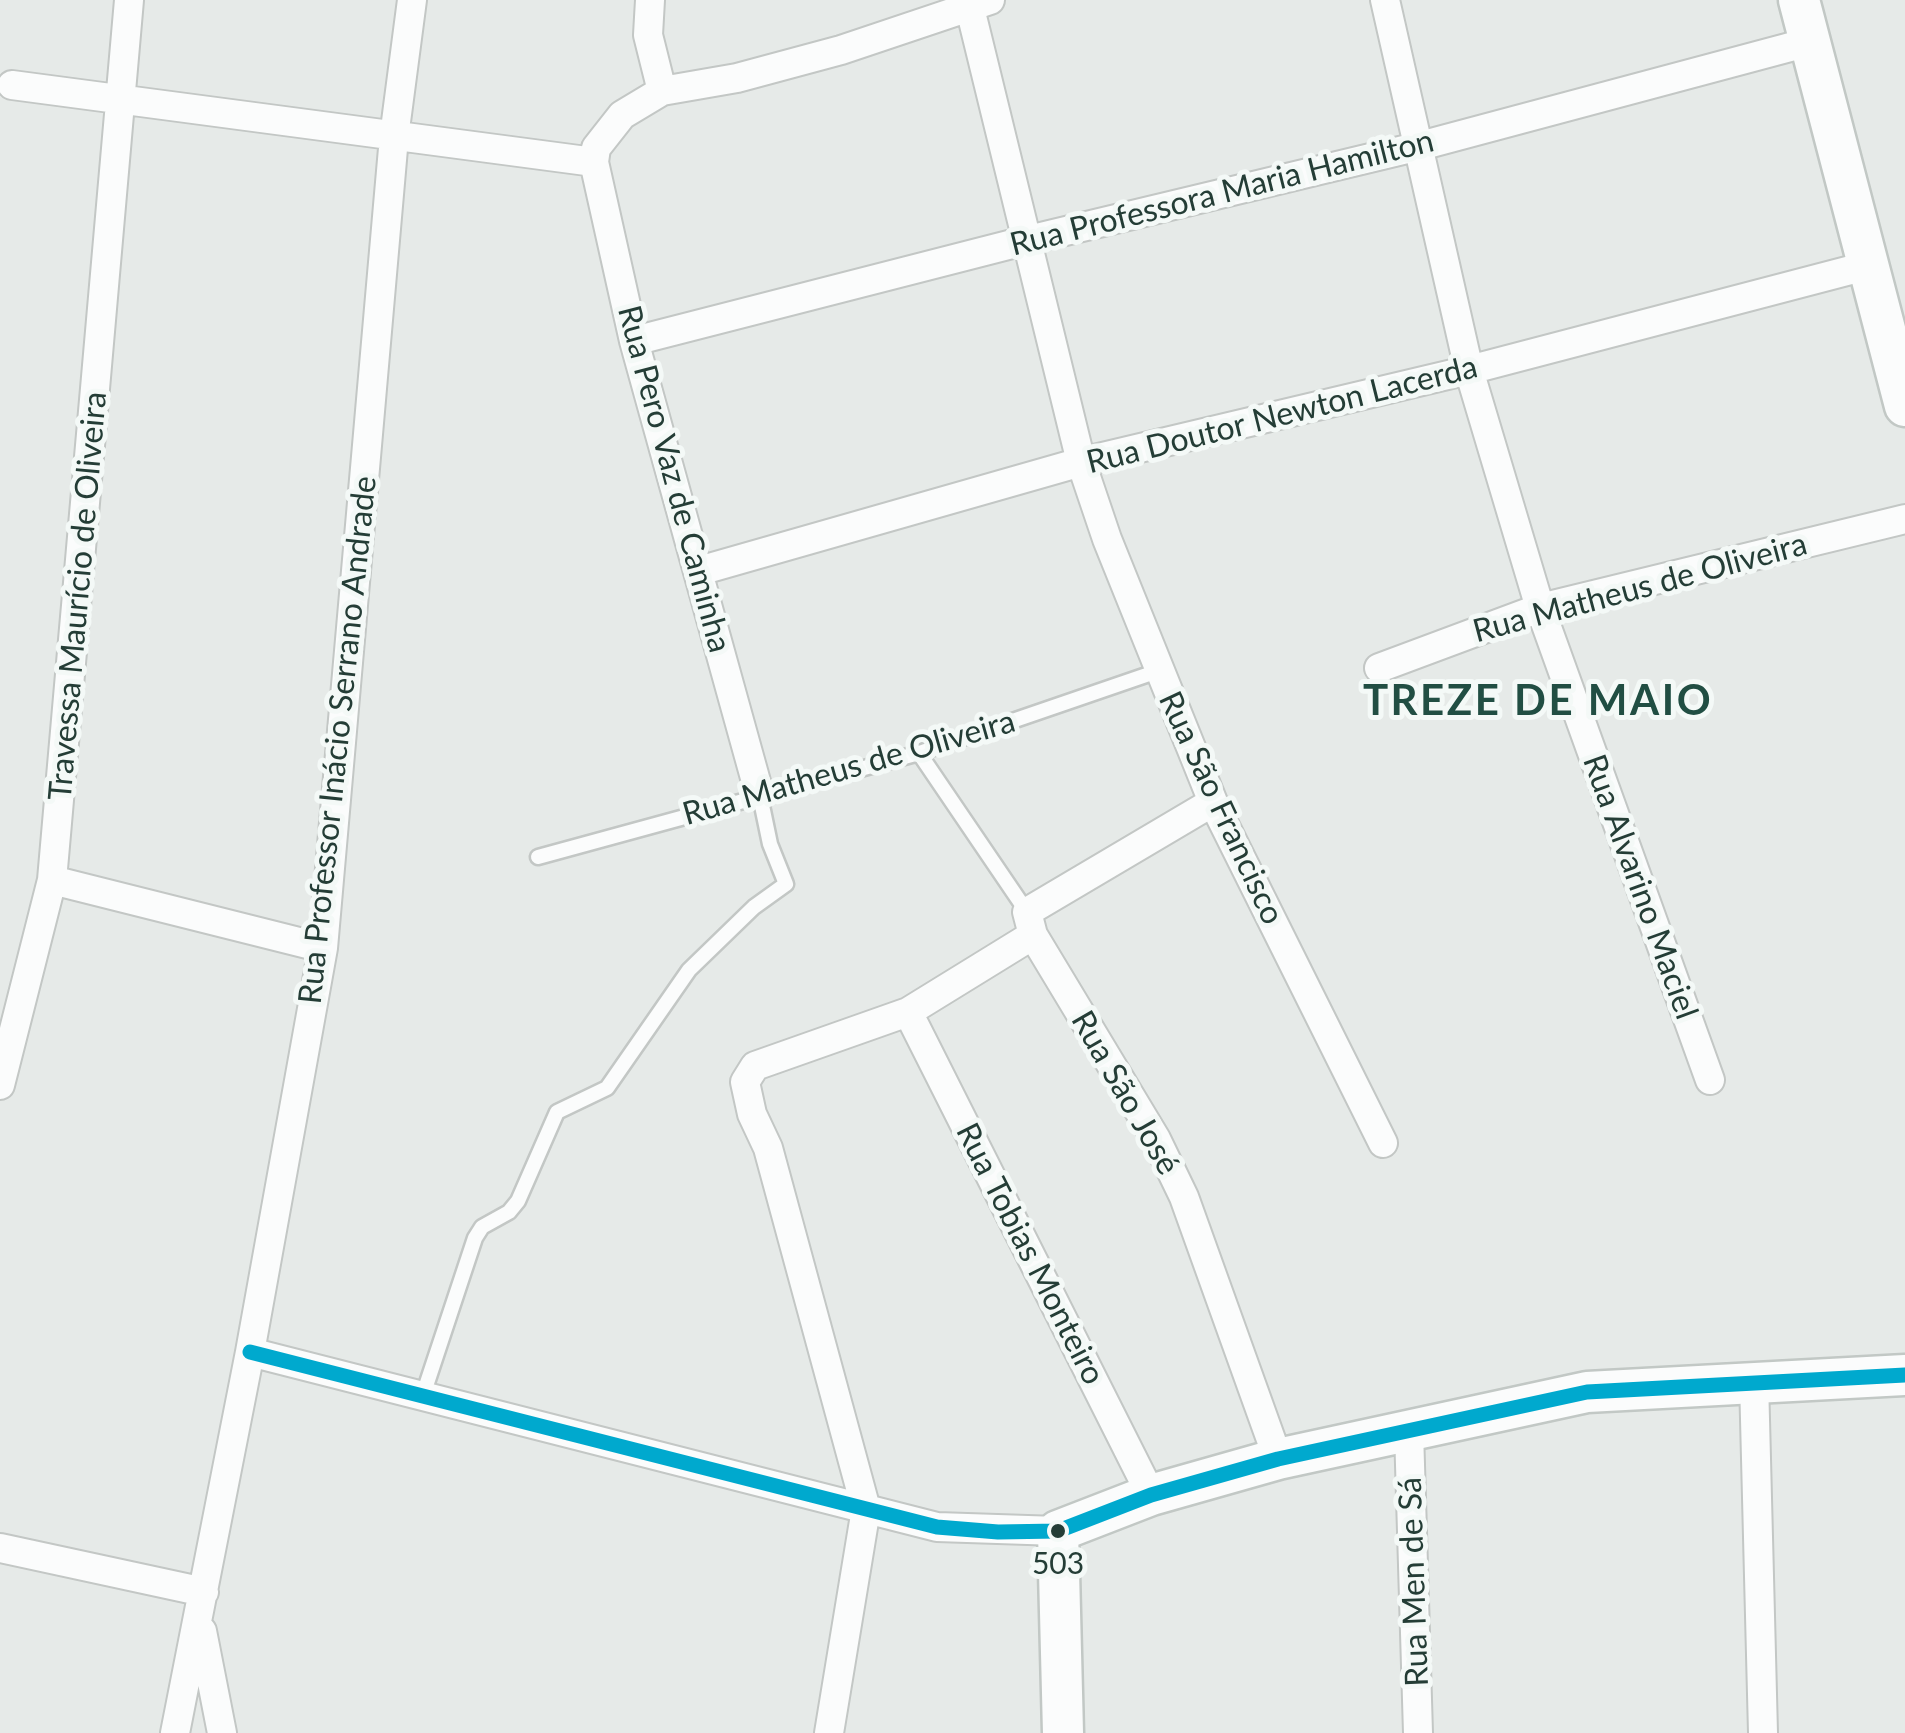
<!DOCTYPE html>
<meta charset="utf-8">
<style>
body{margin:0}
canvas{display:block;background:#e6eae8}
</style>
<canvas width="1905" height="1733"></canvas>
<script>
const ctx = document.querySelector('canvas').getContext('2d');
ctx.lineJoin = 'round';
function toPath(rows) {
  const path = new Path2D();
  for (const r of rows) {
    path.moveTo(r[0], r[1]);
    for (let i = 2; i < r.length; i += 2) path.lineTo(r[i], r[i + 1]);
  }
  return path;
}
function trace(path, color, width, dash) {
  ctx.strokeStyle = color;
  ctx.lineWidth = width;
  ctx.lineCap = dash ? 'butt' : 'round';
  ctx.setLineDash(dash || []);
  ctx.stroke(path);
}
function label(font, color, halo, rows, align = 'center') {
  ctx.font = font + ' Lato,sans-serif';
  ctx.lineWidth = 10;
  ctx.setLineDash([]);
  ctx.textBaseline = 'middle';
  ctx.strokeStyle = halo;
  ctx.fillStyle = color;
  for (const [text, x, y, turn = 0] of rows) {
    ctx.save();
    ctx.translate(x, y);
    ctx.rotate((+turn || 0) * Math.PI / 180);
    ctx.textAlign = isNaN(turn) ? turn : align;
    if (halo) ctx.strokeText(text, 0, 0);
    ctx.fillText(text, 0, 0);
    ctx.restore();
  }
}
const lane = toPath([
 [919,753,1027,912],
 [538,857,919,753,1158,671],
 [423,1395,475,1238,482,1227,509,1212,518,1201,557,1112,607,1088,689,970,754,907,786,884,770,844,760,796]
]);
const street = toPath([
 [650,0,648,35,662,91],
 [968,0,1081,462,1107,539,1213,802,1383,1143],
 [1385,0,1469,370,1540,608,1710,1080],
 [12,85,594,162],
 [634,341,1024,241,1420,146,1809,42],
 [699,571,1081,462,1469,370,1866,266],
 [1379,668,1540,608,1905,519],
 [760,796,634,341,594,162,596,148,622,115,662,91,737,78,841,50,990,0],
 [1213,802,1027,912,1033,935,1156,1139,1184,1197,1278,1459],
 [52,880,323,948],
 [908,1012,1151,1495],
 [0,1085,52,880,129,0],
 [250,1352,937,1527,1058,1531],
 [1754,1380,1763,1733],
 [1409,1431,1418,1733],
 [0,1548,204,1592],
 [202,1631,222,1733],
 [175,1733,250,1352,323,948,394,137,412,0],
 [829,1733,866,1509,768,1148,752,1114,745,1082,755,1066,908,1012,1033,935]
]);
const secondary = toPath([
 [1799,0,1905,406],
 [1063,1733,1058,1531,1151,1495,1278,1459,1587,1392,1905,1375]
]);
trace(lane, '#c3c7c5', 19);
trace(street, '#c3c7c5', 32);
trace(secondary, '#c2c8c5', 45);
trace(lane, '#fbfcfc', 14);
trace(street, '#fbfcfc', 28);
trace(secondary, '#fbfcfc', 40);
trace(toPath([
 [250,1352,937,1527,998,1532,1058,1531,1151,1495,1278,1459,1587,1392,1905,1375]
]), '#00a9ce', 15);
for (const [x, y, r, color] of [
 [1058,1531,9,"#243d36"]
]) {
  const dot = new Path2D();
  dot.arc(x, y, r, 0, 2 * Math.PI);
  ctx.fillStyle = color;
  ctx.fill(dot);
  trace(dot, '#f4f9f7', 4);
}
label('30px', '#243d36', '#f4f9f7', [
 ["503",1058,1564]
]);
label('32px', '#243d36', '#f4f9f7', [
 ["Rua Professora Maria Hamilton",1222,193,-14],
 ["Rua Doutor Newton Lacerda",1282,415,-14],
 ["Rua Pero Vaz de Caminha",674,479,75],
 ["Rua Matheus de Oliveira",1640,588,-15],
 ["Travessa Maurício de Oliveira",78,596,-85],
 ["Rua Professor Inácio Serrano Andrade",338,740,-84],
 ["Rua Matheus de Oliveira",849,768,-16],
 ["Rua São Francisco",1221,808,65],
 ["Rua Alvarino Maciel",1640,887,70],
 ["Rua São José",1125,1093,60],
 ["Rua Tobias Monteiro",1030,1254,63],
 ["Rua Men de Sá",1414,1582,-92]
]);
ctx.letterSpacing = '2.5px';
label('bold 42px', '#214e43', '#f4f9f7', [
 ["TREZE DE MAIO",1538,701]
]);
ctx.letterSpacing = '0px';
</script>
